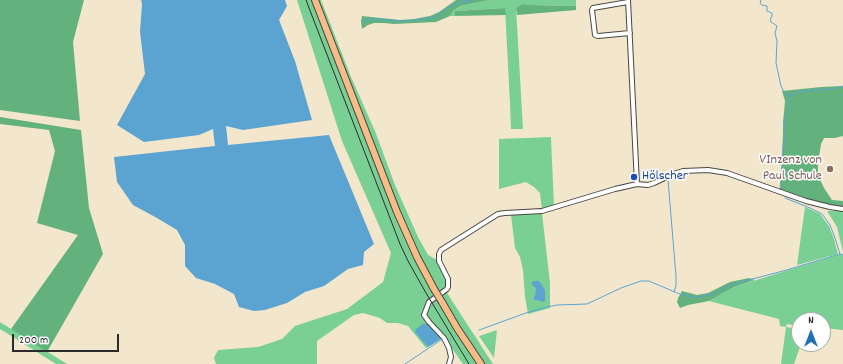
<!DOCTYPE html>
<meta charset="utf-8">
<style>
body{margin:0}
#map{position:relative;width:843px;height:364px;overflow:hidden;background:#f2e6cc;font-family:Dekko,sans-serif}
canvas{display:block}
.north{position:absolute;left:791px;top:312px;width:40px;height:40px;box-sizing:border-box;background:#fff;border:1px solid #aaa;border-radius:50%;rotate:0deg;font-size:11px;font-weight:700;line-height:16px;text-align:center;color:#2b2b2b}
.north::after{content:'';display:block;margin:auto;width:14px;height:18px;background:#1f6fb2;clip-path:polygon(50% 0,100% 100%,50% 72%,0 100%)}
.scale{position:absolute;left:12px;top:334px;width:107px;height:18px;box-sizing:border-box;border:2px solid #2b2b2b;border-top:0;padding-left:5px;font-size:12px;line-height:14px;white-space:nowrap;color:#2b2b2b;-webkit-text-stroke:3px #fff;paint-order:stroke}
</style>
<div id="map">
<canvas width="843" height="364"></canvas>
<div class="north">N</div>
<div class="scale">200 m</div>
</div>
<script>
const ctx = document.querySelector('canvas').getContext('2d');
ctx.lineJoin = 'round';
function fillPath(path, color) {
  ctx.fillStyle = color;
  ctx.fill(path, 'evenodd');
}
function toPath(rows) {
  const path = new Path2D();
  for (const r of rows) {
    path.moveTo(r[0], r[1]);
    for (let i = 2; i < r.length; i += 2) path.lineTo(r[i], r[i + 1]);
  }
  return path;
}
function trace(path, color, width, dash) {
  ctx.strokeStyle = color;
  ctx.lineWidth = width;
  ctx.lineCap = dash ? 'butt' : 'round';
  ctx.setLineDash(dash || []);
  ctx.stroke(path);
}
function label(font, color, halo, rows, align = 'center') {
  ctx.font = font + ' Dekko,sans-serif';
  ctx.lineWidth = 3;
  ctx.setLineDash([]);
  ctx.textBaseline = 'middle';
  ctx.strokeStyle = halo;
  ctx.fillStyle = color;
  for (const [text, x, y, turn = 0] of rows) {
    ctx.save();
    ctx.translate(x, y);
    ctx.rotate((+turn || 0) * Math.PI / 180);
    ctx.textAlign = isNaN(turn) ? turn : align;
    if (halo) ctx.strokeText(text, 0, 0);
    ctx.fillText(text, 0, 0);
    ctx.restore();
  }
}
fillPath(toPath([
 [297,0,321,0,351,77,375,131,395,185,418,237,428,255,437,260,446,279,445,287,447,293,493,364,463,364,437,327,427,316,420,309,441,339,426,348,408,326,398,323,387,323,380,318,363,313,354,315,317,341,317,364,216,364,214,358,218,350,258,347,282,339,295,326,347,309,383,282,391,253,342,141],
 [490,0,576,0,576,6,529,5,522,5,516,8,523,129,511,129,510,103,505,8,455,11,455,16,450,16,453,11,460,6],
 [551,137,554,207,542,210,540,193,534,187,526,182,499,189,499,139],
 [805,207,820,214,829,226,834,239,838,254,797,265],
 [827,211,843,211,843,252,837,227],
 [542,213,550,283,550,308,528,314,525,297,523,270,520,257,515,248,511,215],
 [840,254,843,255,843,330,823,328,823,320,799,320,799,326,787,324,786,327,799,329,799,344,801,344,794,364,781,364,786,327,780,326,779,319,709,301,734,287],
 [0,322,67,364,56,364,0,329],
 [497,330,494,358,479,336]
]), '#7ad094');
fillPath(toPath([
 [0,0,84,0,73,42,80,121,0,110],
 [456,0,490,0,460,6,453,11,450,16,436,22,394,24,384,23,374,23,368,25,362,29,361,21,362,16,400,20,414,19,430,16,439,12],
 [522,4,529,5,576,6,576,10,517,15,516,8],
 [505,8,506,15,455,16,455,11],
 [843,86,843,136,835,138,824,138,821,144,818,163,818,175,824,188,832,200,843,201,843,208,831,206,799,198,780,190,783,135,783,123,785,101,782,91,821,87],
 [0,117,81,130,89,208,103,254,47,352,11,329,78,235,37,223,55,151,49,130,0,124],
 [749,278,755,280,734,287,709,301,688,305,680,308,677,302,678,298,682,291,697,295,708,293,730,282]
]), '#63b27e');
fillPath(toPath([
 [141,0,285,0,287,6,279,20,295,61,312,120,243,130,226,126,228,145,329,135,374,244,364,252,363,265,348,269,324,286,305,292,287,303,265,310,254,311,239,307,234,294,215,284,196,278,185,266,185,245,177,230,157,218,133,205,117,182,114,157,215,146,213,129,199,135,144,142,117,125,145,74,140,32,142,4],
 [535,281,539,281,545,290,545,301,543,302,537,300,535,300,533,299,535,296,536,290,535,287,532,285,532,282],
 [423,324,427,324,441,339,428,347,415,332,416,329]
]), '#5ba4d2');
trace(toPath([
 [761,0,760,3,762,5,767,6,767,11,772,13,772,16,770,20,771,22,777,26,775,33,777,41,776,63,781,86,785,94,788,94,791,96,788,103,789,112,784,120,785,135,780,190],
 [363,22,374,19,402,21,426,19,437,16,448,8,461,2,473,0],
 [791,96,802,91,832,89,843,86],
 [668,180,676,276,676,286,674,292],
 [785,198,810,208,822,214,830,225,835,238,840,254,843,255],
 [479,330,526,313,547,307,557,305,587,304,621,288,641,281,649,281,682,295,696,297,711,295,733,284,783,271,840,254],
 [449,341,451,340],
 [405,364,441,340]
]), '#5ba4d2', 1);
const minor = toPath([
 [628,0,637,184],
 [628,2,593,8,592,10,595,35,598,36,630,33],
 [449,364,451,357,449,348,444,338,429,322,424,315,429,302,447,289,448,287,448,279,439,261,439,254,441,250,498,214,505,213,542,211,615,189,637,184,648,185,654,183,673,174,683,171,708,170,727,173,806,201,830,207,843,209]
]);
const primary = toPath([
 [315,0,397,212,417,257,434,289],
 [442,302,457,328,481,364]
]);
trace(minor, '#494743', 6);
trace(primary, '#494743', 8);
trace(minor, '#fff', 4);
trace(primary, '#f7bd88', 6);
trace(toPath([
 [306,0,400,244,408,261,426,293,469,364]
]), '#2b2b2b', 1);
const primaryBridge = toPath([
 [434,289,442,302]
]);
trace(primaryBridge, '#494743', 8, []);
trace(primaryBridge, '#f7bd88', 6);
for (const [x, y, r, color] of [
 [830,169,4,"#8d6e63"],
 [634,177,4,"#1a4fb4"]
]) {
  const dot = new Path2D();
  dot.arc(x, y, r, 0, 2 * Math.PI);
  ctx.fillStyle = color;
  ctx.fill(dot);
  trace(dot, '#fff', 1.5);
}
label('14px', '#785e54', '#fff', [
 ["VInzenz von",822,161],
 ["Paul Schule",822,177]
], 'right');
label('14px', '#164399', '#fff', [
 ["Hölscher",642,177]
], 'left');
</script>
